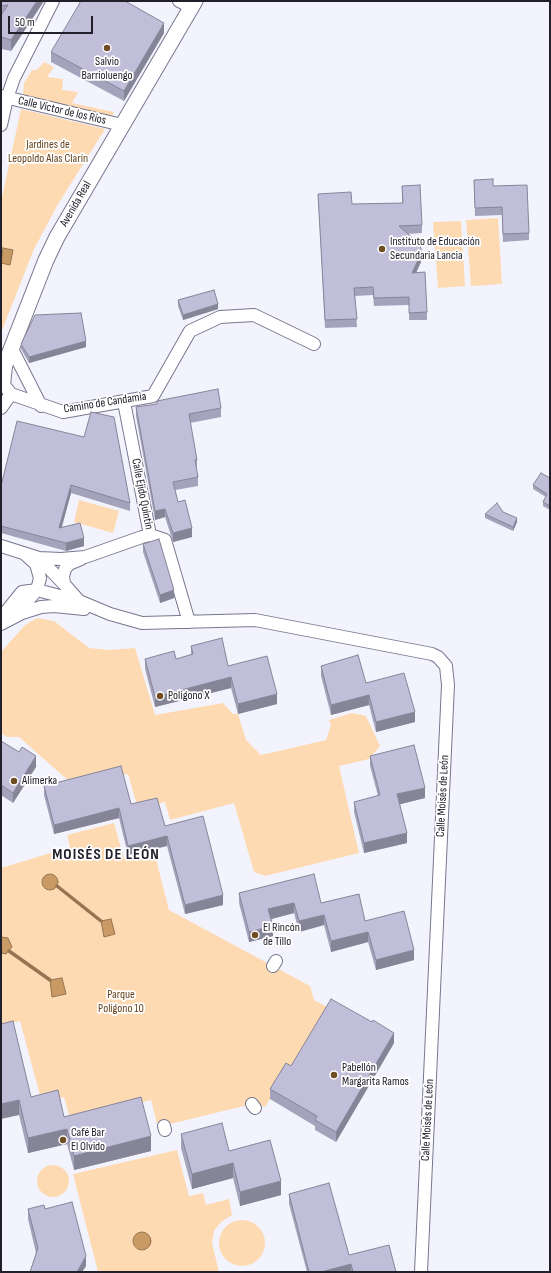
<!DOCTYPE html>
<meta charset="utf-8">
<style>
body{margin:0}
#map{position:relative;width:551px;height:1273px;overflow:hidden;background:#f3f3fe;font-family:"Sofia Sans Condensed",sans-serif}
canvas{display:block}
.frame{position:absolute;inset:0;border:2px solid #21202a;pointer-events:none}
.scale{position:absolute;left:8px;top:16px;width:85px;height:18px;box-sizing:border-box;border:2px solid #21202a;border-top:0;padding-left:5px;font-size:12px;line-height:14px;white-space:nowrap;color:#21202a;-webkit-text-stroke:3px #fff;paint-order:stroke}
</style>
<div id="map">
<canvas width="551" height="1273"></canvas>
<div class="frame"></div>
<div class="scale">50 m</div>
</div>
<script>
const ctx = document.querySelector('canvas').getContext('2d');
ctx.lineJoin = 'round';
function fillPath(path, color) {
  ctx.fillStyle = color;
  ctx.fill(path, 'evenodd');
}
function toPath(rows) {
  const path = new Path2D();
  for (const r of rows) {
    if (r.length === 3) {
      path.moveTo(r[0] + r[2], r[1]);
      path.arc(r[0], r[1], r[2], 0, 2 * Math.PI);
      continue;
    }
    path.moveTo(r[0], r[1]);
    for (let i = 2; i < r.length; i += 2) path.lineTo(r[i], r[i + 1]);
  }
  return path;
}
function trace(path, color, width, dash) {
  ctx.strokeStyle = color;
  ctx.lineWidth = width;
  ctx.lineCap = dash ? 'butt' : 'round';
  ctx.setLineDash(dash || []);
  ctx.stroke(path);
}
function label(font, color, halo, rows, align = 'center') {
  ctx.font = font + ' "Sofia Sans Condensed",sans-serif';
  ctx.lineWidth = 3.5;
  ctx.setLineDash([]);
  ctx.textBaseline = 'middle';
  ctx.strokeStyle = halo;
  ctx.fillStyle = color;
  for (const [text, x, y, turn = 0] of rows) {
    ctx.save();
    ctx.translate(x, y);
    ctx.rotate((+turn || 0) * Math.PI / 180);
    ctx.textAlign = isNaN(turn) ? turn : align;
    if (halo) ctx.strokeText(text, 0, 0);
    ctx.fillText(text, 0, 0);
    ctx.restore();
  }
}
fillPath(toPath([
 [44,62,54,67,47,77,63,79,62,90,78,92,72,103,114,112,107,127,22,105,24,83,32,70,37,70],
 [21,109,105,129,57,206,34,249,1,333,1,202],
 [498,218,502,284,471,286,466,220],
 [461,221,465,286,438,288,433,222],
 [79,500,119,511,113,533,74,522],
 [37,618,54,621,89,648,110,650,135,648,155,715,223,703,233,714,238,714,246,740,261,755,326,740,331,725,329,720,352,713,366,716,380,746,369,759,339,766,359,853,265,876,254,872,234,803,170,820,165,802,138,809,128,774,70,782,19,737,7,737,1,733,1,652,25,625],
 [114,823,124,859,154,851,169,910,310,986,314,1000,331,1009,291,1076,286,1073,265,1107,256,1103,158,1127,151,1100,71,1122,64,1097,42,1103,20,1021,1,1026,1,868,70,847,67,835],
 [177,1150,189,1196,203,1193,206,1205,229,1199,232,1215,221,1222,214,1231,212,1243,219,1272,98,1272,73,1174],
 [53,1181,16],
 [242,1243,23]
]), '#fedab2');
const water = toPath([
 [3,248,13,250,10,265,1,263,3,248],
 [50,882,8],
 [111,919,115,934,104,937,101,921,111,919],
 [1,937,8,938,12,947,6,954,1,953,1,937],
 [62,978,66,994,52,997,50,980,62,978],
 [142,1241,9]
]);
fillPath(water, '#c99a64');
trace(water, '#977553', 1);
trace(toPath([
 [57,886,101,921],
 [9,951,50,980]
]), '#977553', 3.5);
const minor = toPath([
 [179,1,191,7],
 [1,96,122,125],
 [1,125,7,98,14,78,53,1],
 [11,347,41,406],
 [6,366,4,385,11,394,63,412,153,396,190,331,220,317,254,315,314,344],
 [124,402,150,535],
 [1,408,11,394],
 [1,546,39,558,61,559,85,557,142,537,150,535,165,540,189,622],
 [39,558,64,584],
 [79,601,64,584,63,576,65,569,69,564,81,559],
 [17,613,37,590,40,578,36,564,26,555],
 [1,618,22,592,37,590,79,601,110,614,142,623,255,620,432,654,438,657,446,666,448,685,421,1272],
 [1,624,22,613,41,607,54,606,84,609],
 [273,966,276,961],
 [252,1104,255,1108],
 [164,1126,165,1130]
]);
const major = toPath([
 [1,375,46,260,57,237,195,1]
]);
trace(minor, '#78768f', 14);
trace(major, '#78768f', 17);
trace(minor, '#fff', 12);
trace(major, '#fff', 15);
fillPath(toPath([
 [1,1,44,1,11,51,1,49],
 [164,33,124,101,51,62,51,52],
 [474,180,493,186,529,233,529,240,503,242,502,215,475,216],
 [402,186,422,225,422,233,408,234,421,262,416,273,427,312,427,320,409,320,409,305,374,306,373,295,355,296,357,327,325,328,318,194,352,204,402,203],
 [178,300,218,309,183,320,178,306],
 [21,344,86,347,29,363,21,349],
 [157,401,221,408,221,417,190,423,197,460,197,469,196,469,198,477,198,486,175,490,178,502,192,537,173,542,165,517,155,520,136,416,136,407,157,404],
 [17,421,130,503,130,511,71,493,62,527,84,546,66,551,1,533,1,486],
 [550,478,550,510,543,506,543,502,546,497,533,489,533,485],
 [503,512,517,522,513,531,485,518,485,514],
 [143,544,174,598,160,603,143,552],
 [191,646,228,666,277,704,238,714,231,688,155,707,145,669,145,659,176,659,191,655],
 [321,666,366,683,415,722,376,732,369,705,331,715,321,676],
 [1,741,36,767,13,803,1,795],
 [370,756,425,798,400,804,407,843,364,853,354,812,354,802,378,796,370,766],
 [44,786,131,804,165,826,223,905,185,914,167,846,128,855,119,818,54,834,44,795],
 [239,893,321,903,365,921,414,960,376,970,368,942,331,952,324,925,299,932,294,913,271,919,273,936,249,942,239,903],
 [1,1024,31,1097,64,1117,151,1151,74,1170,67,1144,28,1153,19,1115],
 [394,1043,336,1142,315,1130,315,1126,270,1099,270,1089,291,1066],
 [181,1134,229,1151,281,1195,240,1206,233,1178,192,1189,181,1148],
 [289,1194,349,1255,396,1272,307,1272,289,1204],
 [28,1209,45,1209,86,1266,82,1272,30,1272,36,1253,28,1219]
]), '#a5a3bb');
fillPath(toPath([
 [37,1,44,1,11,51,11,40],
 [164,23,164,33,124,101,124,91],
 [421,254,421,262,412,281,412,273],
 [218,304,218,309,183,320,183,315],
 [86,341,86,347,29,363,29,357],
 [71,485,71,493,59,536,59,528],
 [165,509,165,517,155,520,155,511],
 [517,518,517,522,513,531,513,527],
 [192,528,192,537,173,542,173,533],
 [84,538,84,546,66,551,66,543],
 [174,590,174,598,160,603,160,595],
 [231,677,231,688,155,707,155,697],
 [277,694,277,704,238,714,238,704],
 [369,695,369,705,331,715,331,705],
 [415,712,415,722,376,732,376,722],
 [36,756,36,767,13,803,13,793],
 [425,788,425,798,397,805,397,794],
 [119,808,119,818,54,834,54,825],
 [407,833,407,843,364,853,364,843],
 [167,836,167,846,128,855,128,846],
 [223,895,223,905,185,914,185,905],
 [294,903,294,913,268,920,268,909],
 [324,915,324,925,299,932,299,921],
 [273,926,273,936,249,942,249,932],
 [368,932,368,942,331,952,331,941],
 [414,950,414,960,376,970,376,960],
 [394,1033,394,1043,336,1142,336,1132],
 [19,1100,19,1115,1,1119,1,1104],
 [67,1129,67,1144,28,1153,28,1138],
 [151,1136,151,1151,74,1170,74,1156],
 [233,1163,233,1178,192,1189,192,1174],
 [281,1181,281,1195,240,1206,240,1192],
 [86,1256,86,1266,82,1272,77,1272],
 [351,1264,351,1272,321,1272]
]), '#868598');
const building = toPath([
 [1,1,37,1,11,40,1,37,1,15,8,5,1,6,1,1],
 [81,1,125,1,164,23,124,91,51,52,81,1],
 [493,179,493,186,527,185,529,233,503,234,502,207,475,208,474,180,493,179],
 [420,185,422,225,399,226,417,242,421,248,421,254,412,273,425,272,427,312,409,313,409,297,374,298,373,287,354,288,357,319,325,320,318,194,351,192,352,204,403,203,402,186,420,185],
 [214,290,218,304,183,315,178,300,214,290],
 [81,313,86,341,29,357,21,344,35,315,81,313],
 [218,389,221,408,189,414,197,460,195,460,198,477,173,482,178,502,185,500,192,528,173,533,165,509,155,511,136,407,157,404,157,401,218,389],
 [91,412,114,417,130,503,71,485,59,528,80,523,84,538,66,543,1,526,1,486,17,421,84,437,91,412],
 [541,473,550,478,550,506,543,502,547,494,533,485,541,473],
 [497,503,503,512,517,518,513,527,485,514,497,503],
 [159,539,174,590,160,595,143,544,159,539],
 [222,638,228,666,267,656,277,694,238,704,231,677,155,697,145,659,174,651,176,659,193,654,191,646,222,638],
 [358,655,366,683,404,673,415,712,376,722,369,695,331,705,321,666,358,655],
 [1,741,19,752,22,747,36,756,13,793,1,785,1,741],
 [414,745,425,788,397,794,407,833,364,843,354,802,380,795,370,756,414,745],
 [121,766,131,804,157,798,165,826,203,816,223,895,185,905,167,836,128,846,119,808,54,825,44,786,121,766],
 [314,874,321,903,359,894,365,921,404,911,414,950,376,960,368,932,331,941,324,915,299,921,294,903,268,909,273,926,249,932,239,893,314,874],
 [331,999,372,1022,373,1020,394,1033,336,1132,315,1120,317,1116,270,1089,286,1063,291,1066,331,999],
 [13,1021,31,1097,58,1090,64,1117,141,1097,151,1136,74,1156,67,1129,28,1138,19,1100,1,1104,1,1024,13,1021],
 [222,1123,229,1151,270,1140,281,1181,240,1192,233,1163,192,1174,181,1134,222,1123],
 [329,1183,349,1255,389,1245,396,1272,353,1272,351,1264,321,1272,309,1272,289,1194,329,1183],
 [72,1202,86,1256,77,1272,30,1272,38,1248,28,1209,44,1205,45,1209,72,1202]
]);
fillPath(building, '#c0bed9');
trace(building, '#868598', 1);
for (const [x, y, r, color] of [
 [107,48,4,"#6f4e25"],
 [382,249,4,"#6f4e25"],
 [160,696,4,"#6f4e25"],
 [14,781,4,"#6f4e25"],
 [255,935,4,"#6f4e25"],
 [334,1075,4,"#6f4e25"],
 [63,1140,4,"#6f4e25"]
]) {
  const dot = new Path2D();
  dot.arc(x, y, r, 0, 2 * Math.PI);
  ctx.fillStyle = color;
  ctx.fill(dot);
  trace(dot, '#fff', 1.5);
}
label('12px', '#21202a', '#fff', [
 ["Salvio",107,62,"center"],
 ["Barrioluengo",107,76,"center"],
 ["Instituto de Educación",390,242],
 ["Secundaria Lancia",390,256],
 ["Poligono X",168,696],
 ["Alimerka",22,781],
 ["El Rincón",263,928],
 ["de Tillo",263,942],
 ["Pabellón",342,1068],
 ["Margarita Ramos",342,1082],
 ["Café Bar",71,1133],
 ["El Olvido",71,1147]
], 'left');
label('12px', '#21202a', '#fff', [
 ["Calle Víctor de los Ríos",62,111,13],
 ["Avenida Real",76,204,-60],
 ["Camino de Candamia",105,403,-9],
 ["Calle Ejido Quintin",142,494,79],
 ["Calle Moisés de León",443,796,-87],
 ["Calle Moisés de León",428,1120,-87]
]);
label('12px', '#64431a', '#fff', [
 ["Jardines de",48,145],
 ["Leopoldo Alas Clarín",48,159],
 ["Parque",121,995],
 ["Polígono 10",121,1009]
]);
ctx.letterSpacing = '1px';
label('bold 16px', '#21202a', '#fff', [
 ["MOISÉS DE LEÓN",106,855]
]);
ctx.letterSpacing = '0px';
</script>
